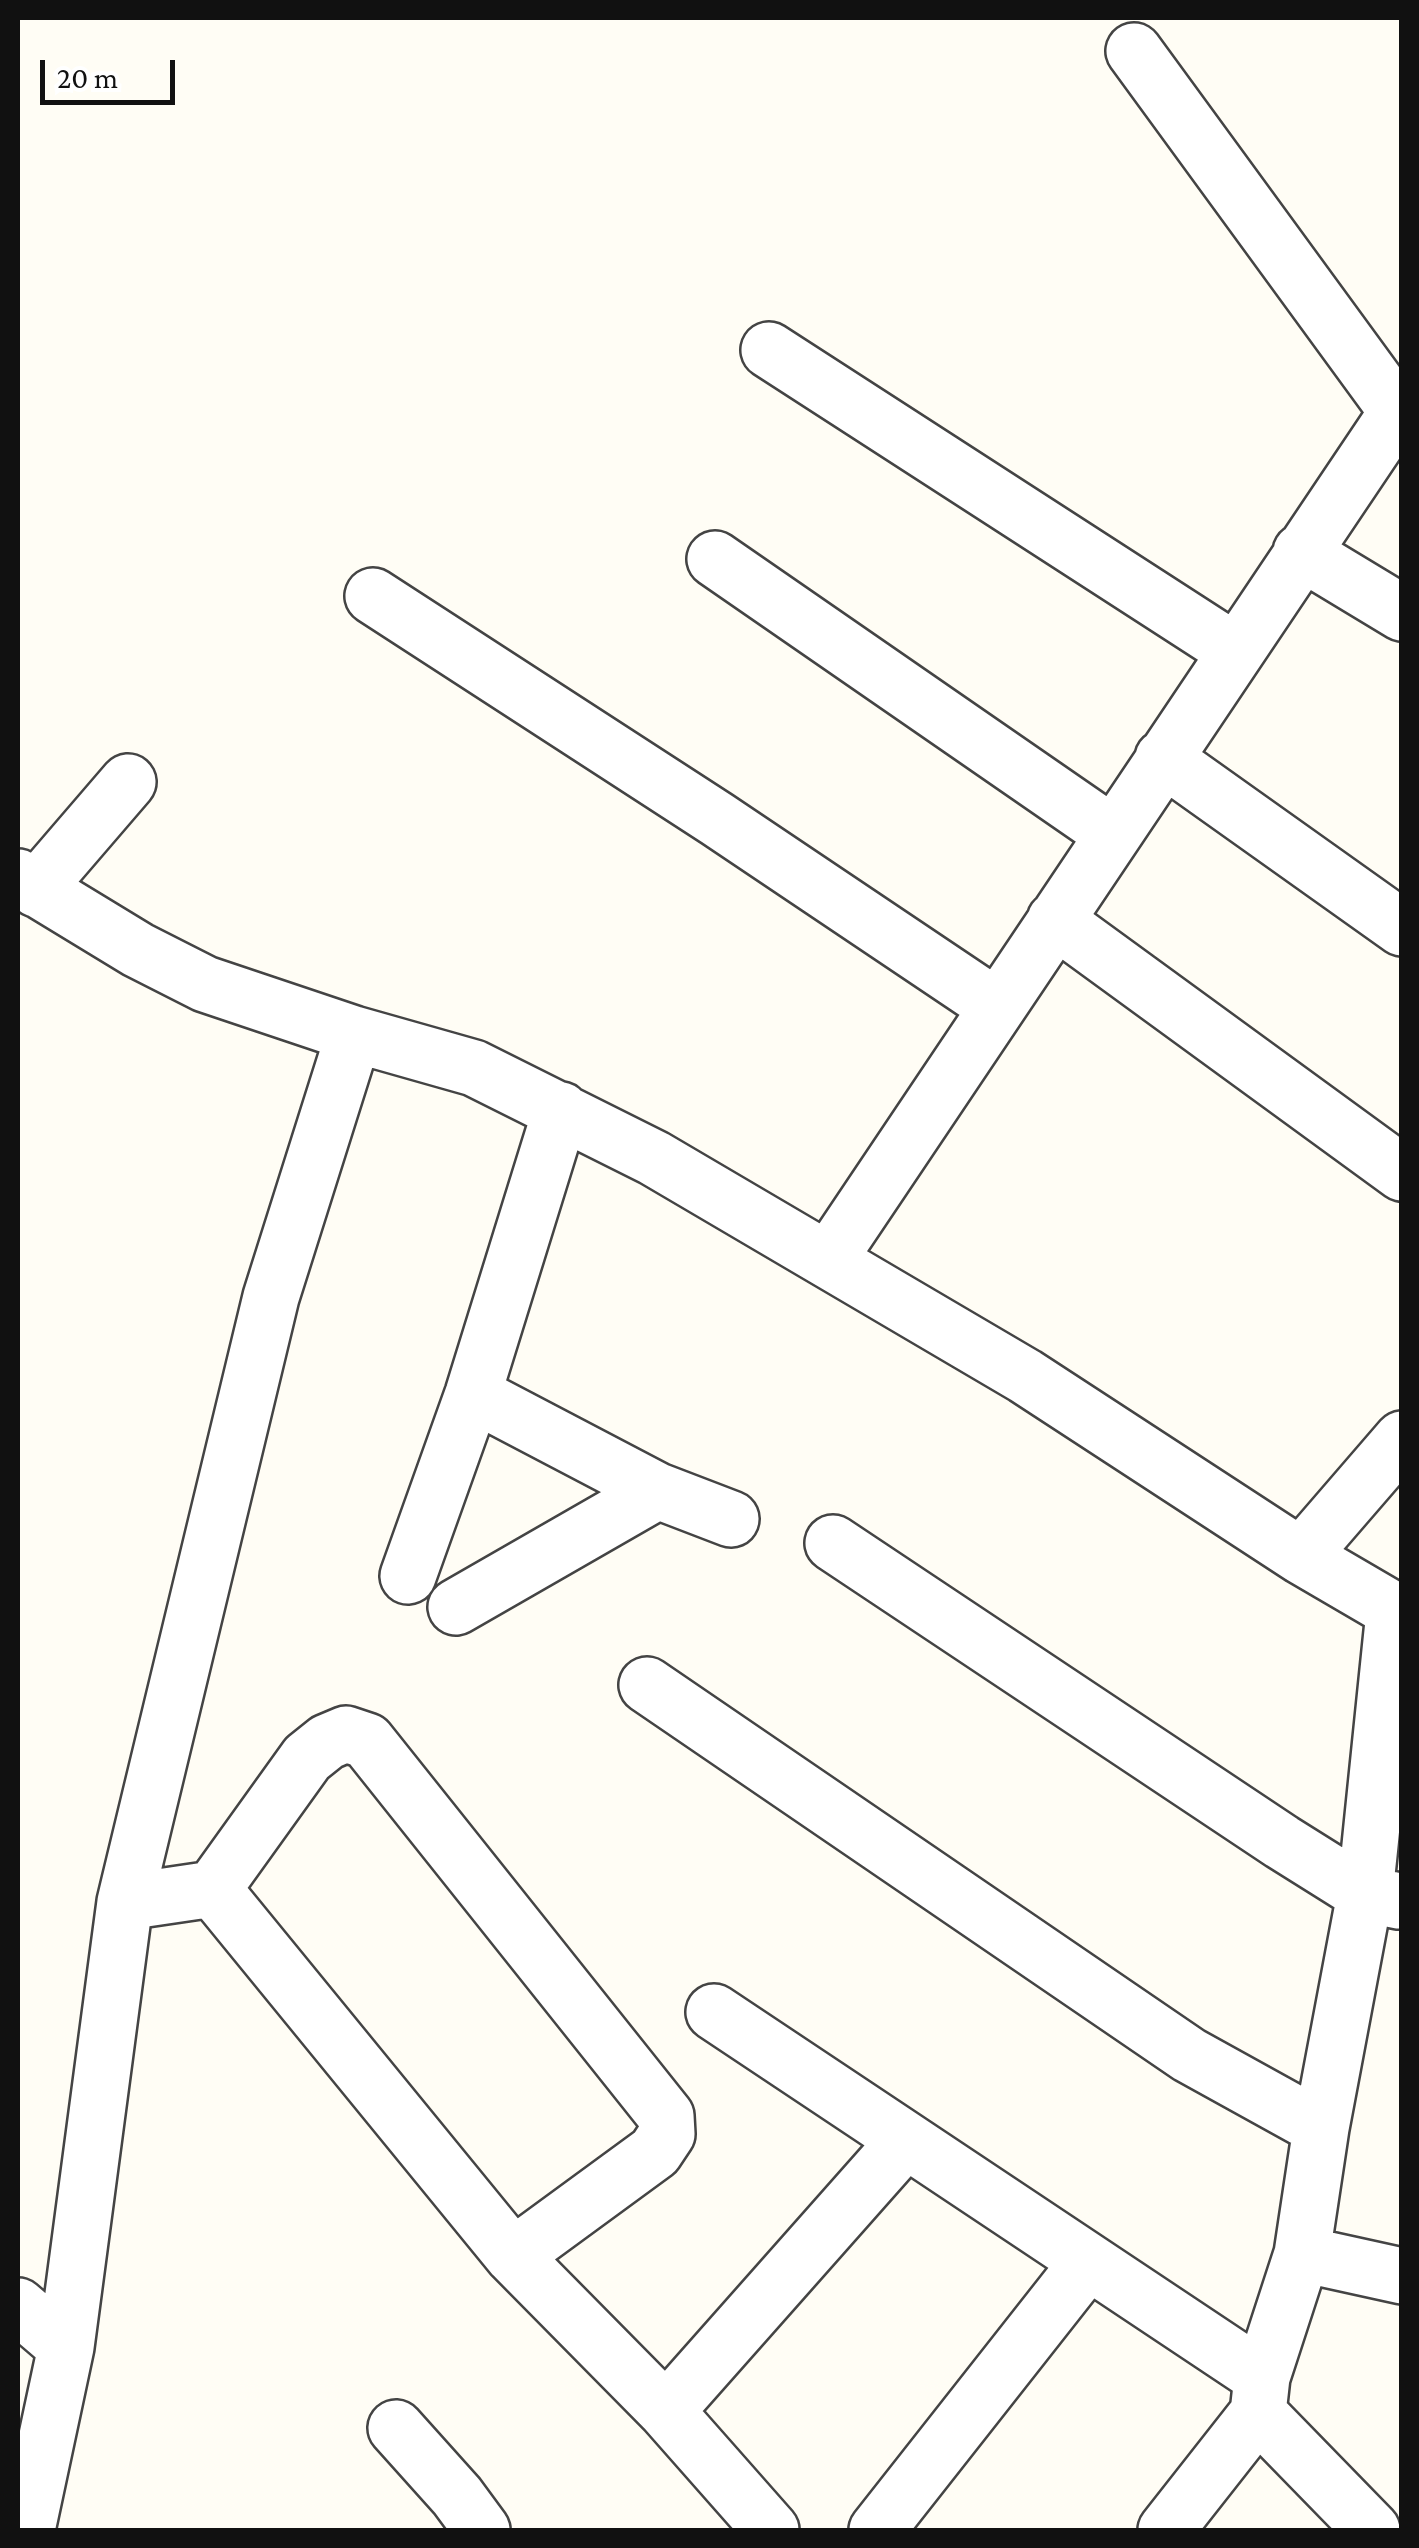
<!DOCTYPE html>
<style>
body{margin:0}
#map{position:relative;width:1419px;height:2548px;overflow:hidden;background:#fffdf5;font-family:"Crimson Pro",serif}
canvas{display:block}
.frame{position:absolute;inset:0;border:20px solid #111;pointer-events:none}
.scale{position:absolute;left:40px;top:60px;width:135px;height:45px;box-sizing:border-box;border:5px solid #111;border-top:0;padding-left:12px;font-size:30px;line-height:35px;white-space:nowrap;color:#111;-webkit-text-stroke:8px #fff;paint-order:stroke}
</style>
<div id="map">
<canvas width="1419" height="2548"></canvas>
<div class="frame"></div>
<div class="scale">20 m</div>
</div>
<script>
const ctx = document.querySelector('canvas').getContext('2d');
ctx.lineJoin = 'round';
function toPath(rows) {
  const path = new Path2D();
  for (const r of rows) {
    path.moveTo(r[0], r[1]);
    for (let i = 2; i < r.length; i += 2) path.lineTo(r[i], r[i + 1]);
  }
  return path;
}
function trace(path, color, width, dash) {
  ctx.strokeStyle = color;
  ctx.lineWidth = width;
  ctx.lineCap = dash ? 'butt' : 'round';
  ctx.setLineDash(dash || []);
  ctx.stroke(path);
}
const minor = toPath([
 [1134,51,1397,411],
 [769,350,1235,651],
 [1301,552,1402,613],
 [715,559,1113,834],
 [373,596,717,819,997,1007],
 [1163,758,1402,928],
 [18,877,138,950,205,984,354,1034,474,1068,654,1158,1025,1376,1301,1556,1402,1615],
 [36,889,128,782],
 [1055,920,1402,1173],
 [828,1260,1402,405],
 [473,1394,658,1491,731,1519],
 [833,1543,1282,1842,1365,1894,1399,1901],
 [1301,1556,1402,1439],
 [408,1576,473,1394,561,1110],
 [456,1607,658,1491],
 [647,1685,1189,2055,1321,2128],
 [213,1889,307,1758,327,1742,346,1734,367,1741,666,2116,667,2134,655,2152,513,2256],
 [125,1902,213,1889,513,2256,666,2411,771,2530],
 [714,2012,1262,2377],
 [1302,2254,1402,2276],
 [18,2306,66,2347],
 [666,2411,906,2140],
 [1258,2413,1372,2530],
 [396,2428,457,2496,482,2530],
 [27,2530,66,2347,125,1902,271,1297,354,1034],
 [877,2530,1088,2262],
 [1166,2530,1258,2413,1262,2377,1302,2254,1321,2128,1365,1894,1394,1612]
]);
trace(minor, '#444', 60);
trace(minor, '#fff', 55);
</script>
